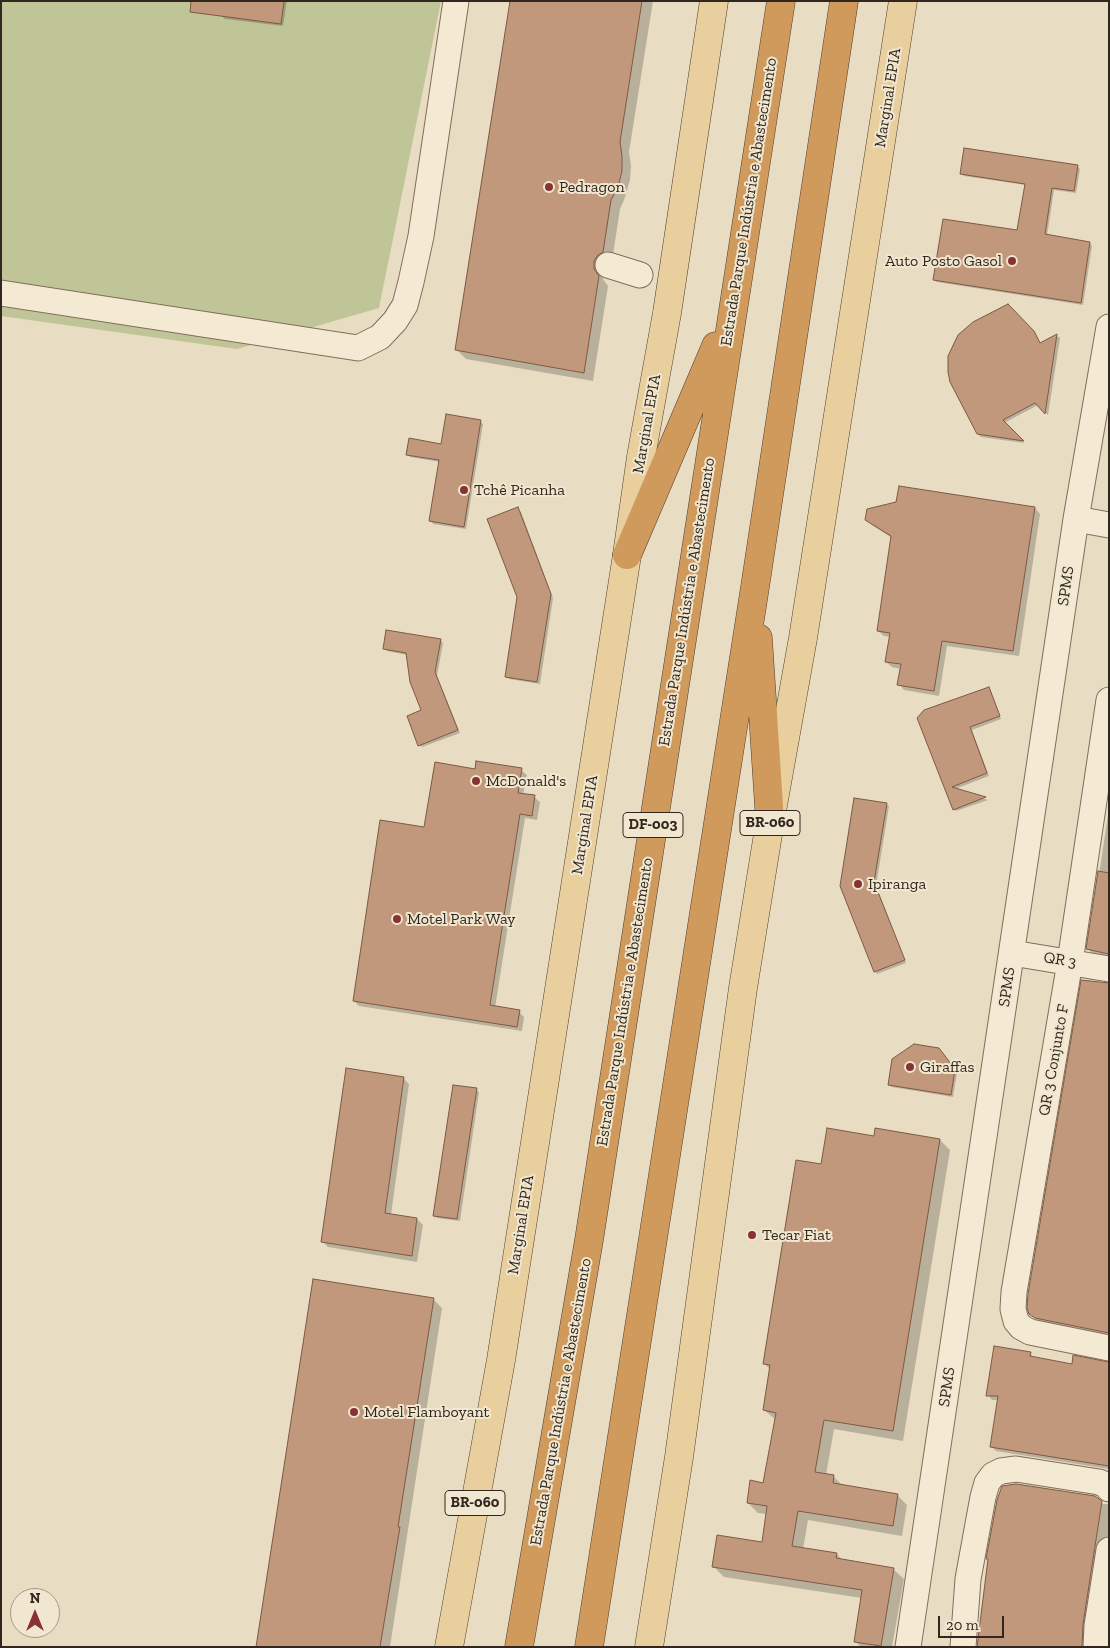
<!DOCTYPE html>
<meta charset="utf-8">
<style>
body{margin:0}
#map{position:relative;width:1110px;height:1648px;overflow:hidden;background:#e8dcc2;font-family:"Zilla Slab",serif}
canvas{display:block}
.frame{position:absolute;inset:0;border:2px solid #31271e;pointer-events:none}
.north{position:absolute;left:10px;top:1588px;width:50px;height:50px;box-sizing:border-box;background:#f1e7d0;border:1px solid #a49a89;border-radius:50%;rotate:0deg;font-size:14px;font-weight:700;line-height:20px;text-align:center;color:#31271e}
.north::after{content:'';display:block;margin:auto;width:18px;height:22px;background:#883234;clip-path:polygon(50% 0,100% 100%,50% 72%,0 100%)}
.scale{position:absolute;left:938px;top:1616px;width:66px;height:22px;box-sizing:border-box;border:2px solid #31271e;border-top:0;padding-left:6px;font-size:15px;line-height:18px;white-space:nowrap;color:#31271e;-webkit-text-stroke:4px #f1e7d0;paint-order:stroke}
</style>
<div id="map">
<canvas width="1110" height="1648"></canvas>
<div class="frame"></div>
<div class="north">N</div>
<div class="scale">20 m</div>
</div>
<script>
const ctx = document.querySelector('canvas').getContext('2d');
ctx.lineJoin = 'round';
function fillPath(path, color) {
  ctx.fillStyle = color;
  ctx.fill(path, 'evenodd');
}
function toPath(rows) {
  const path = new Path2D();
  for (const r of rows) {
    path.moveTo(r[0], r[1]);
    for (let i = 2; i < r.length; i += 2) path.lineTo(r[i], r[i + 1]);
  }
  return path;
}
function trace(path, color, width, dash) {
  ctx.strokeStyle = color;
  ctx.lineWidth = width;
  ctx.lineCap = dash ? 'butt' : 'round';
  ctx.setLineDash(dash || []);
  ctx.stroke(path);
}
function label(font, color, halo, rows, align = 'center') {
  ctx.font = font + ' "Zilla Slab",serif';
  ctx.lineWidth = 4;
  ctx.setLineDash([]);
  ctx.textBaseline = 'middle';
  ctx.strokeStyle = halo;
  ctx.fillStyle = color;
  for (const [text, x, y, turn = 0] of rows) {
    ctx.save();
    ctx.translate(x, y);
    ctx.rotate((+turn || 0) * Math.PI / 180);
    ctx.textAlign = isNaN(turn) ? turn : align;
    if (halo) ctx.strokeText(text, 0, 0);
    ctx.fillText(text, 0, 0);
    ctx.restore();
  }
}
fillPath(toPath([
 [1,1,441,1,379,308,237,349,1,316]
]), '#c0c597');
fillPath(toPath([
 [224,1,287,1,283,26,225,19,222,16],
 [511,1,653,1,629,152,631,166,630,180,624,200,620,209,612,261,603,271,603,279,608,286,593,381,466,359,457,350],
 [1077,166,1080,169,1076,193,1054,190,1047,236,1090,243,1092,246,1083,305,937,282,934,280,1018,232,1026,185,964,176,961,173],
 [1007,306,1037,336,1041,344,1057,336,1060,338,1048,415,1038,405,1004,423,1024,443,981,437,978,434],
 [480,421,483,424,466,529,433,524,431,521,440,462,410,457,408,454,442,445],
 [1035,508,1040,514,1019,656,947,646,939,696,904,690,899,684,901,669,892,667,886,662,890,637,884,636,878,631,892,538,872,525,866,519],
 [518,509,521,512,553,598,540,684,509,679,506,676,518,597],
 [440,640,443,643,437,676,460,733,422,747,419,745,423,711,407,655,387,651,385,649],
 [988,689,991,691,1001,719,972,730,989,776,955,789,988,800,956,811,954,809,918,718],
 [476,770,521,770,527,775,523,795,534,797,540,802,537,820,525,818,495,1008,519,1012,524,1017,522,1031,359,1006,354,1001,425,828],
 [886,804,889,806,876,886,906,963,877,974,875,971,841,886],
 [1109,808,1109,956,1092,953,1088,949],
 [1109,984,1109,1336,1040,1322,1030,1314],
 [942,1052,957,1073,953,1097,892,1087,889,1085],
 [403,1078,409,1084,391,1215,417,1219,423,1225,417,1262,328,1247,322,1241],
 [476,1090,479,1092,460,1221,437,1218,434,1215],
 [875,1137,940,1140,950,1150,903,1441,834,1429,826,1475,833,1476,844,1487,897,1495,907,1505,902,1536,808,1520,803,1549,837,1554,842,1560,893,1569,904,1579,892,1647,861,1647,855,1641,862,1598,724,1577,714,1567,763,1543,767,1514,758,1513,748,1503,764,1484,776,1420,764,1410,770,1370,765,1364,822,1166],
 [433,1299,442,1308,390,1647,257,1647],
 [1030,1353,1034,1358,1073,1365,1109,1363,1109,1469,996,1451,992,1447,999,1400,992,1400,988,1395],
 [1095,1497,1103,1504,1109,1504,1109,1540,1086,1647,979,1647]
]), '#0003');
const building = toPath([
 [191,1,284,1,281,24,190,12,191,1],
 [510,1,642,1,620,142,622,156,622,171,618,187,611,200,603,252,598,255,594,261,594,269,599,276,584,373,455,350,510,1],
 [964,148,1078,165,1074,191,1052,188,1045,234,1090,242,1081,303,933,280,943,219,1017,230,1025,184,960,174,964,148],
 [1008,304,1034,331,1040,343,1057,334,1045,414,1035,403,1003,420,1024,441,977,434,950,382,948,372,948,356,958,335,973,322,1008,304],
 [446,414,481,420,464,527,429,521,439,460,406,455,409,438,441,444,446,414],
 [899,486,1035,507,1013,651,942,641,934,691,897,685,901,664,885,662,890,633,877,631,891,536,865,520,867,509,896,502,899,486],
 [518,507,551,594,537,682,505,677,517,597,487,519,518,507],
 [386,630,441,639,435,672,458,730,418,746,407,716,421,710,410,682,406,653,383,649,386,630],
 [989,687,1000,716,970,727,987,773,952,787,986,797,953,810,917,718,924,710,989,687],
 [476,761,522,768,518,793,535,795,532,816,520,814,490,1005,520,1010,517,1027,353,1001,380,820,424,827,435,762,475,769,476,761],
 [854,798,887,803,874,882,905,960,874,972,840,886,854,798],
 [1098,871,1109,873,1109,954,1086,949,1098,871],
 [1081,980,1109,983,1109,1333,1035,1318,1029,1314,1027,1308,1028,1294,1081,980],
 [914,1044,939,1048,955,1069,951,1095,888,1085,892,1059,914,1044],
 [346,1068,404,1077,385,1213,417,1218,412,1256,321,1242,346,1068],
 [453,1085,477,1088,457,1219,433,1216,453,1085],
 [827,1128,874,1136,875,1128,940,1139,893,1431,824,1420,815,1472,834,1475,833,1483,898,1494,893,1526,798,1511,792,1546,837,1553,836,1558,894,1568,881,1646,854,1642,862,1590,712,1567,717,1535,762,1542,767,1506,747,1503,750,1480,763,1483,776,1413,763,1410,770,1365,763,1364,796,1160,821,1164,827,1128],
 [313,1279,434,1298,398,1527,400,1527,380,1647,256,1647,313,1279],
 [994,1346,1031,1352,1030,1356,1072,1364,1073,1355,1109,1362,1109,1466,990,1447,998,1396,986,1396,994,1346],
 [1016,1484,1095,1496,1102,1501,1083,1624,1082,1647,977,1647,988,1559,986,1559,997,1500,1002,1486,1016,1484]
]);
fillPath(building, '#c2987c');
trace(building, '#7c5944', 1);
const minor = toPath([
 [608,265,640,275],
 [1,293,358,348,380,337,395,321,405,305,411,282,421,236,456,1],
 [1076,519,1109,525],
 [1109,700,1070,962,1014,1292,1013,1309,1016,1321,1021,1327,1030,1332,1109,1348],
 [1012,953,1109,969],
 [908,1647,1076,519,1109,327],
 [963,1647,968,1579,983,1497,987,1483,993,1475,1001,1471,1016,1469,1099,1482,1106,1485,1109,1489],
 [1096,1647,1097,1626,1109,1550]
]);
const major = toPath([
 [449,1647,501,1360,627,555,641,457,667,313,714,1],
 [649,1647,679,1457,743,988,770,822,803,638,903,1]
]);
const highway = toPath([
 [627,555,716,346],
 [758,638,770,822],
 [519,1647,589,1240,781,1],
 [589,1647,755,587,844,1]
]);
trace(minor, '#806e5b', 27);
trace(major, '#4e3d2f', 29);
trace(highway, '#4e3d2f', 29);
trace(minor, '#f4ead4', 25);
trace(major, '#e8cf9d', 28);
trace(highway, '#cf9a5b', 28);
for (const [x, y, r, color] of [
 [549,187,5,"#883234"],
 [1012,261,5,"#883234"],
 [464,490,5,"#883234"],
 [476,781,5,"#883234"],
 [858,884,5,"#883234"],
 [397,919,5,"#883234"],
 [910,1067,5,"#883234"],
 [752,1235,5,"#883234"],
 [354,1412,5,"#883234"]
]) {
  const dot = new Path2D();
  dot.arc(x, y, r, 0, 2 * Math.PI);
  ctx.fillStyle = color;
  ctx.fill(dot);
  trace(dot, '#f1e7d0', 2);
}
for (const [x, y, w] of [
 [770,823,60],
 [653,825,60],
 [475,1503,60]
]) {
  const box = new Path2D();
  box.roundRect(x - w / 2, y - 12.5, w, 25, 4);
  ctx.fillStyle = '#f1e7d0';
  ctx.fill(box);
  trace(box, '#31271e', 1);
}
label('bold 15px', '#31271e', null, [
 ["BR-060",770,823],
 ["DF-003",653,825],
 ["BR-060",475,1503]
]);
label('16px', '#31271e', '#f1e7d0', [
 ["Marginal EPIA",888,98,-81],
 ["Estrada Parque Indústria e Abastecimento",749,202,-81],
 ["Marginal EPIA",647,424,-80],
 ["SPMS",1066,586,-82],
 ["Estrada Parque Indústria e Abastecimento",687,602,-81],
 ["Marginal EPIA",585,825,-81],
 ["QR 3",1060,960,9],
 ["SPMS",1007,987,-82],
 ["Estrada Parque Indústria e Abastecimento",625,1002,-81],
 ["QR 3 Conjunto F",1054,1060,-80],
 ["Marginal EPIA",521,1225,-81],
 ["SPMS",947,1387,-82],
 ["Estrada Parque Indústria e Abastecimento",561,1402,-80]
]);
label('16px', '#31271e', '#f1e7d0', [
 ["Pedragon",559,187],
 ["Auto Posto Gasol",1002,261,"right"],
 ["Tchê Picanha",474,490],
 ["McDonald's",486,781],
 ["Ipiranga",868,884],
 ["Motel Park Way",407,919],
 ["Giraffas",920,1067],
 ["Tecar Fiat",762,1235],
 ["Motel Flamboyant",364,1412]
], 'left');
</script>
